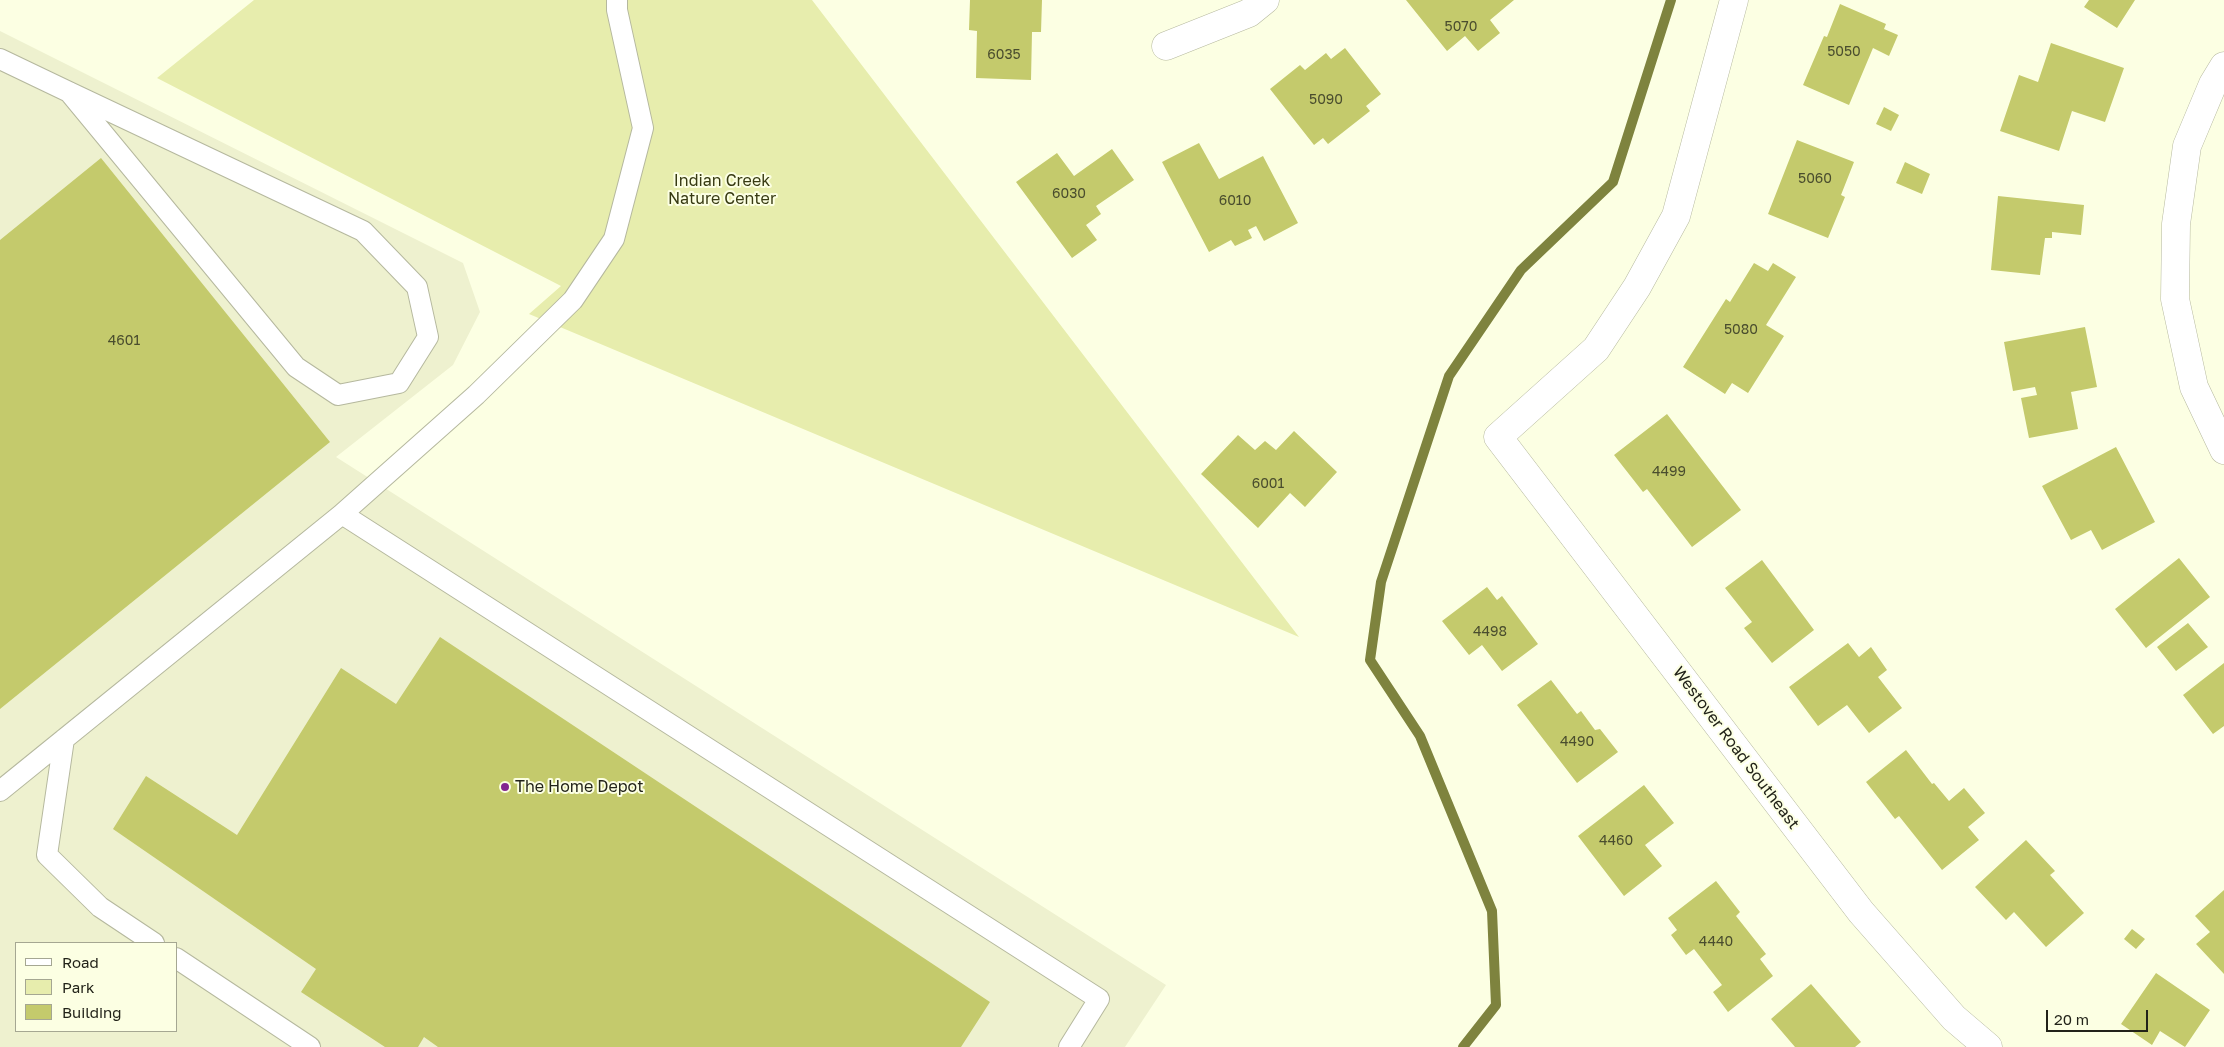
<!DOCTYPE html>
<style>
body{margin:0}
#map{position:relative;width:2224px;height:1047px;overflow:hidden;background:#fcffe3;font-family:"Golos Text",sans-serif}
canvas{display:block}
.legend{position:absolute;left:15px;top:942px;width:162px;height:90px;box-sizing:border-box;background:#fcffe3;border:1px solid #a5a792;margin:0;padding:6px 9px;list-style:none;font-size:15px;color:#222319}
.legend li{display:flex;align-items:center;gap:10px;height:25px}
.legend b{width:25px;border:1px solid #a5a792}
.scale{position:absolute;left:2046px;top:1010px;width:102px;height:22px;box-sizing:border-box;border:2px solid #222319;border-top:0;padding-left:6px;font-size:15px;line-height:18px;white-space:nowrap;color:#222319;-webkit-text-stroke:4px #fcffe3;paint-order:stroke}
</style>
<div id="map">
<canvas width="2224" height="1047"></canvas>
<ul class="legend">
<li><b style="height:6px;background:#fff"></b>Road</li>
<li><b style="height:14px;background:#e7edad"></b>Park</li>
<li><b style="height:14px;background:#c4ca6c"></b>Building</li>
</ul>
<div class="scale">20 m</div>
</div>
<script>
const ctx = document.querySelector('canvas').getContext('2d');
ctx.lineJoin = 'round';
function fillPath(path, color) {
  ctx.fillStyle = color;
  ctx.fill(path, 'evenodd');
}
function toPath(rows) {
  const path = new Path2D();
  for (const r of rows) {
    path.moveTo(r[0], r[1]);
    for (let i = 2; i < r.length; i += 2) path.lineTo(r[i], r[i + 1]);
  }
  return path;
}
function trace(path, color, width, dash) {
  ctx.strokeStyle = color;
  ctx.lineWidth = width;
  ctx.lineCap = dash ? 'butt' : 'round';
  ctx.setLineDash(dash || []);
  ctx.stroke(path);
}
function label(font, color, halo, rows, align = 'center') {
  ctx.font = font + ' "Golos Text",sans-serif';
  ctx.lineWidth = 4;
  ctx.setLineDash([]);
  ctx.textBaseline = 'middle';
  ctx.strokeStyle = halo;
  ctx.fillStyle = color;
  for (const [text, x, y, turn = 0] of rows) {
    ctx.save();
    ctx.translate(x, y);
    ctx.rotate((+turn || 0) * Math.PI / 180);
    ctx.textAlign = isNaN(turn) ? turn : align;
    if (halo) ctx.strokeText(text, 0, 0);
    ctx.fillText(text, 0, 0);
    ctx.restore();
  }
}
fillPath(toPath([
 [0,31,463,263,480,312,453,365,336,457,1166,985,1125,1047,0,1047],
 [16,943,176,943,176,1031,16,1031]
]), '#eef1cf');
fillPath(toPath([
 [254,0,812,0,1299,637,529,314,561,286,157,78]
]), '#e7edad');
trace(toPath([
 [1463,1047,1496,1005,1492,911,1420,736,1370,660,1381,582,1449,376,1521,270,1613,182,1671,0]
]), '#7e833e', 10);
fillPath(toPath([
 [970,0,1042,0,1041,32,1032,32,1031,80,976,78,977,31,969,30],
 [1406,0,1514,0,1490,20,1500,33,1478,51,1465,36,1447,51],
 [2089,0,2135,0,2117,28,2084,7],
 [1840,4,1886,24,1884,29,1898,35,1889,56,1873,48,1849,105,1803,85,1824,36,1827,37],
 [2051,43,2124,68,2105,122,2072,111,2059,151,2000,131,2019,75,2038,82],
 [1345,48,1381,94,1366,106,1370,111,1328,144,1323,138,1314,145,1270,89,1300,65,1305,70,1326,53,1331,59],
 [1884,107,1899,115,1891,131,1876,124],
 [1797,140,1854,162,1841,195,1845,197,1828,238,1768,214],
 [1199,143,1219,179,1263,156,1298,223,1264,241,1256,226,1248,230,1252,238,1235,246,1231,240,1209,252,1162,162],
 [1112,149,1134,180,1096,206,1101,214,1086,225,1097,240,1072,258,1016,182,1057,153,1074,176],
 [101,158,330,442,0,709,0,240],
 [1905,162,1930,174,1922,194,1896,183],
 [1998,196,2084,205,2081,235,2052,232,2052,238,2045,238,2040,275,1991,270],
 [1754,263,1768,271,1773,263,1796,277,1766,325,1784,336,1748,393,1732,383,1725,394,1683,367,1726,299,1730,302],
 [2085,327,2097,387,2071,392,2078,429,2029,438,2021,398,2037,395,2035,387,2013,391,2004,342],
 [1667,414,1741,510,1692,547,1647,489,1643,492,1614,455],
 [1294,431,1337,472,1305,507,1290,493,1258,528,1201,474,1238,435,1255,450,1265,441,1276,450],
 [2116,447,2155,522,2102,550,2091,530,2071,540,2042,486],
 [2179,558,2210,597,2146,648,2115,609],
 [1762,560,1814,630,1772,663,1744,628,1752,622,1725,588],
 [1487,587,1497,600,1502,596,1538,644,1502,671,1482,645,1469,655,1442,621],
 [2188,623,2208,647,2176,671,2157,647],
 [440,637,990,1002,961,1047,438,1047,424,1037,418,1047,385,1047,301,992,316,969,113,829,146,776,237,835,341,668,396,704],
 [1848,643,1859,657,1871,647,1887,670,1878,677,1902,708,1869,733,1847,705,1818,726,1789,687],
 [2224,663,2224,726,2213,734,2183,695],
 [1551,680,1577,714,1581,711,1595,730,1600,729,1618,752,1577,783,1517,705],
 [1906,750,1932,784,1934,783,1949,801,1964,788,1985,813,1968,827,1979,840,1942,870,1899,816,1895,819,1866,782],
 [1644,785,1674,823,1645,845,1662,866,1624,896,1578,836],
 [2026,840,2055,871,2050,875,2084,913,2046,947,2014,912,2006,920,1975,887],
 [1716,881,1740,912,1736,916,1766,954,1760,959,1773,976,1728,1012,1713,992,1722,985,1694,949,1686,955,1671,935,1677,930,1668,918],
 [2224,890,2224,974,2196,944,2210,932,2195,916],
 [2132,929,2145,939,2136,949,2124,939],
 [2156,973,2210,1010,2185,1047,2160,1031,2152,1045,2121,1024],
 [1811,984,1861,1042,1855,1047,1795,1047,1771,1019]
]), '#c4ca6c');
const lane = toPath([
 [0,59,69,92,363,231,417,287,428,337,399,383,338,395,296,367,69,92],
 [342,514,476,395,573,300,614,239,643,128,617,10,617,0],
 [64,739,47,855,100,907,154,943],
 [0,791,342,514,1099,999,1069,1047],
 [176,958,310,1047]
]);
const street = toPath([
 [1734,0,1676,216,1637,287,1596,349,1498,437,1861,912,1954,1018,1988,1047],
 [1166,46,1249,13,1265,0],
 [2224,66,2213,84,2187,146,2176,224,2175,299,2194,387,2224,450]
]);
trace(lane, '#b5b89e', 22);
trace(street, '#b5b89e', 29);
trace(lane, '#fff', 20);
trace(street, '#fff', 28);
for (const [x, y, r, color] of [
 [505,787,5,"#822590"]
]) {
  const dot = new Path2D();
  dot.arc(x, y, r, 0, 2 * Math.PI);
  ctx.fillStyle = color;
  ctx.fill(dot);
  trace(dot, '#fcffe3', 2);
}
label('14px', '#4a4d2e', null, [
 ["5070",1461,27],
 ["5050",1844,52],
 ["6035",1004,55],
 ["5090",1326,100],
 ["5060",1815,179],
 ["6030",1069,194],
 ["6010",1235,201],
 ["5080",1741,330],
 ["4601",124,341],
 ["4499",1669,472],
 ["6001",1268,484],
 ["4498",1490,632],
 ["4490",1577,742],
 ["4460",1616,841],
 ["4440",1716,942]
]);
label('16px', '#373a12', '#fcffe3', [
 ["Indian Creek",722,181],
 ["Nature Center",722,199]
]);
label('16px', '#222319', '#fcffe3', [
 ["Westover Road Southeast",1736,748,53]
]);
label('16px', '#222319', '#fcffe3', [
 ["The Home Depot",515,787]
], 'left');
</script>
